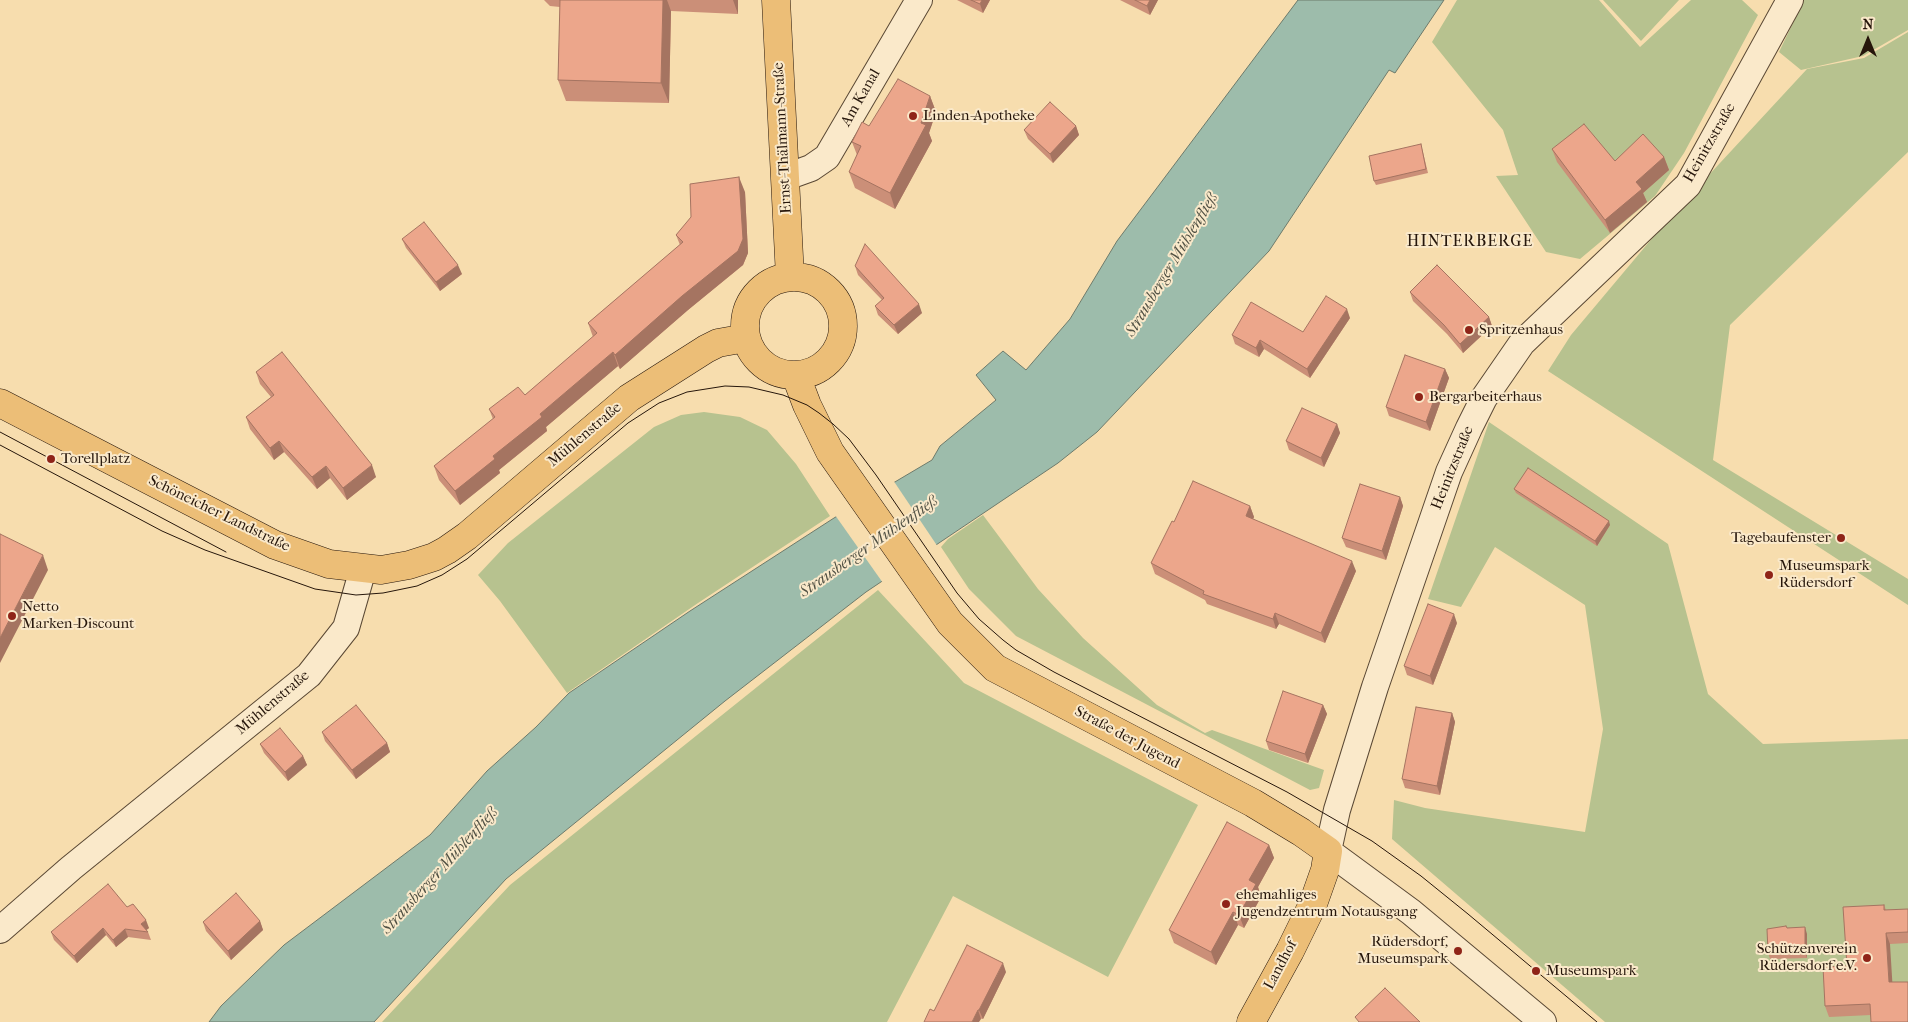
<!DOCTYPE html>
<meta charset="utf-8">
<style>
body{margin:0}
#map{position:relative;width:1908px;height:1022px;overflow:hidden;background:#f7ddae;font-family:"IM FELL French Canon",serif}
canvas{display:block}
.north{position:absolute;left:1843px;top:15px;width:50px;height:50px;-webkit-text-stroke:4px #fae9ca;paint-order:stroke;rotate:0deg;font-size:14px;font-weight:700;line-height:20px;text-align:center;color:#26160b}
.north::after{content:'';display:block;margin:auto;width:18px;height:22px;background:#26160b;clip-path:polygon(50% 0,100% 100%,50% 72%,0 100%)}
</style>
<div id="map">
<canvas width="1908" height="1022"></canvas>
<div class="north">N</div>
</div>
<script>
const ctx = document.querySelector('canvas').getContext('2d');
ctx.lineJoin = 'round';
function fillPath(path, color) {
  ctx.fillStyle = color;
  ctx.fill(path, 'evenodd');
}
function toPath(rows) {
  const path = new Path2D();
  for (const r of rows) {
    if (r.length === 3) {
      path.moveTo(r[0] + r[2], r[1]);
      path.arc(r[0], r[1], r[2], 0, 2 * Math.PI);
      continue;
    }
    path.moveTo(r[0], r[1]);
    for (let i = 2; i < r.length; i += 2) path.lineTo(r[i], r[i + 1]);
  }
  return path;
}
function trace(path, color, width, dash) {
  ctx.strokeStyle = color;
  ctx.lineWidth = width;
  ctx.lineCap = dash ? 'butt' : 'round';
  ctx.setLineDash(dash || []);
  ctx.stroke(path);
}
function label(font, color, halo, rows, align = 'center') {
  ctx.font = font + ' "IM FELL French Canon",serif';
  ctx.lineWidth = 4;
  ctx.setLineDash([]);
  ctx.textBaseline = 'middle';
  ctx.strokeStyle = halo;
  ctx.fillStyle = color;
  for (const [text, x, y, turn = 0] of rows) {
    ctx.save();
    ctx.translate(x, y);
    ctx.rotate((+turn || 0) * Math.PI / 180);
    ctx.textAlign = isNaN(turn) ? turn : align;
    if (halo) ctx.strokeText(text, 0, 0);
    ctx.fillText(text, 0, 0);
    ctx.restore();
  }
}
fillPath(toPath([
 [1457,0,1599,0,1640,47,1691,0,1742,0,1758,15,1684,153,1655,196,1580,259,1546,252,1496,176,1518,175,1503,130,1432,42],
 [1603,0,1679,0,1641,41],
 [1804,0,1908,0,1908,30,1863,56,1801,70,1779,52],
 [1908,32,1908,152,1730,325,1713,460,1908,579,1908,605,1548,371,1571,335,1670,217,1807,69,1864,58],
 [704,412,740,417,767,430,796,464,830,516,698,603,567,693,500,601,478,575,508,543,654,427,681,415],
 [1489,422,1668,544,1708,694,1763,744,1908,739,1908,1022,1605,1022,1392,839,1394,800,1425,808,1585,832,1603,729,1585,605,1495,547,1461,607,1428,599],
 [983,515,1038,589,1083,638,1157,705,1205,733,1212,730,1324,770,1319,788,1310,790,1016,636,969,589,941,547,948,539],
 [878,590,964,683,1198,805,1108,977,953,896,887,1022,382,1022,510,885]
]), '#b7c28f');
const water = toPath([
 [1298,0,1444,0,1395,73,1389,70,1269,251,1097,432,1058,463,866,592,725,701,506,879,374,1022,209,1022,221,1006,284,945,430,835,487,771,536,727,569,693,690,611,834,518,932,460,940,446,996,400,976,375,1003,351,1026,370,1070,319,1117,241,1298,0]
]);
fillPath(water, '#9dbcab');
trace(water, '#6d7a6b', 1);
fillPath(toPath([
 [893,480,938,547,883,583,835,515]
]), '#f7ddae');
const minor = toPath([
 [786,177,811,168,827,157,919,0],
 [0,930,71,868,309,675,346,628,363,569],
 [1543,1022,1411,912,1328,851,1337,810,1375,687,1449,472,1469,428,1484,398,1522,343,1688,185,1790,0]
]);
const major = toPath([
 [776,0,790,277],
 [794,326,49],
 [796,376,807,405,830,452,950,623,995,668,1253,803,1301,832,1328,851,1325,870,1313,904,1290,951,1251,1022],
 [0,403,275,545,329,564,381,570,409,565,434,557,447,550,467,536,629,398,706,349,718,343,746,338]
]);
trace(minor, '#5a4834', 28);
trace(major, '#26160b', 29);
trace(minor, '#fae9ca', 26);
trace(major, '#ecbe77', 28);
trace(toPath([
 [0,432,226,552],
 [0,445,162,531,205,550,315,589,356,595,383,593,417,586,442,575,467,559,628,423,659,403,687,392,725,386,749,387,783,395,807,405,819,413,833,424,849,439,876,475,957,593,979,619,1003,640,1016,650,1054,672,1287,792,1372,841,1421,876,1468,914,1597,1022]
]), '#26160b', 1);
fillPath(toPath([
 [544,0,738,0,738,14,671,11,669,103,566,101,558,80,560,7,550,6],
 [957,0,990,0,983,13],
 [1120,0,1158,0,1150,15],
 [930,96,936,112,929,133,932,141,895,209,855,188,849,172,857,155,852,142,869,126],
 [1076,126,1079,135,1053,163,1028,139,1024,130],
 [1421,144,1428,173,1376,185,1374,181],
 [1552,149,1615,161,1664,157,1669,170,1643,193,1647,202,1610,233,1557,162],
 [745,192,748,253,743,265,688,310,620,369,618,366,546,427,547,431,499,470,500,473,460,505,439,480,434,466,493,419,489,409,525,395,593,337,588,323,680,245,676,235],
 [402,239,462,274,440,291,406,248],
 [855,266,922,313,898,334,878,315,875,306,882,300,858,275],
 [1410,292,1489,317,1492,326,1463,353,1447,334,1413,301],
 [1350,318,1310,378,1264,349,1259,357,1235,344,1232,335,1303,332],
 [1445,369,1449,378,1430,431,1389,416,1386,407],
 [256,372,376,477,347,500,330,478,317,489,284,452,274,460,250,429,246,417,271,397,260,384],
 [1337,424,1340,433,1324,467,1289,450,1286,441],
 [1514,489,1610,525,1597,546,1516,493],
 [1400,497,1403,506,1386,560,1346,547,1342,538],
 [1250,506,1254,517,1253,519,1356,571,1325,643,1279,624,1276,629,1207,604,1205,600,1155,574,1151,563,1174,522],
 [1457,623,1433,685,1407,675,1404,666],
 [1323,705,1327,714,1308,763,1269,750,1266,741],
 [1452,713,1455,722,1440,795,1405,788,1402,779],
 [322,732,387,743,390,752,356,779,325,741],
 [260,744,303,756,307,765,288,781,264,753],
 [1269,845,1274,858,1258,887,1261,897,1244,928,1238,925,1216,965,1174,943,1169,930],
 [1884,905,1886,910,1908,909,1908,943,1890,944,1871,1015,1829,1017,1825,1006,1847,966],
 [127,907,149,928,146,930,148,932,151,940,128,937,116,947,106,935,77,963,54,940,51,932],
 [260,921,263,930,231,960,206,931,203,922],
 [1787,928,1807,934,1807,958,1770,959,1768,952],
 [1006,972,983,1019,934,1011]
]), '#cb8f78');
fillPath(toPath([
 [663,0,667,0,671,11,669,103,661,83],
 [733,0,738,0,738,14],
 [982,0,990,0,983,13,980,4],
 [1150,0,1158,0,1150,15,1147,6],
 [930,96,936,112,929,133,932,141,895,209,890,193,921,123],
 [1076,126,1079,135,1053,163,1050,154],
 [1664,157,1669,170,1643,193,1647,202,1610,233,1605,220,1636,182],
 [739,177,745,192,748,253,743,265,688,310,620,369,615,355],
 [458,265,462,274,440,291,436,282],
 [919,304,922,313,898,334,894,325],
 [1347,309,1350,318,1310,378,1307,369],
 [1489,317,1492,326,1463,353,1460,344],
 [1260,340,1264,349,1259,357,1256,348],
 [613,352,618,366,546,427,547,431,499,470,500,473,460,505,455,491,540,414],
 [1445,369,1449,378,1430,431,1426,422],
 [1337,424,1340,433,1324,467,1321,458],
 [279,441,284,452,274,460,270,448],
 [372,465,376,477,347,500,343,488],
 [326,466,330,478,317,489,312,477],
 [1400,497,1403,506,1386,560,1382,551],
 [1250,506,1254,517,1249,527,1246,516],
 [1609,521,1610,525,1597,546,1595,541],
 [43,555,48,570,0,663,0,638],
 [1352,561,1356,571,1325,643,1321,633],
 [1275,613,1279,624,1276,629,1273,619],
 [1454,614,1457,623,1433,685,1430,676],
 [1323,705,1327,714,1308,763,1305,754],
 [1452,713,1455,722,1440,795,1437,786],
 [387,743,390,752,356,779,352,770],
 [303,756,307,765,288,781,285,772],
 [1269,845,1274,858,1258,887,1261,897,1244,928,1239,915,1249,880],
 [1233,912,1238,925,1216,965,1211,952],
 [146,920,149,928,144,932,141,924],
 [260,921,263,930,231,960,228,951],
 [1805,927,1807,934,1807,958,1805,951],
 [103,928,106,935,77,963,74,956],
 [125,929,128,937,116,947,113,940],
 [1886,933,1890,944,1893,993,1889,982],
 [1003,963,1006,972,983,1019,979,1010],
 [978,1010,981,1019,979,1022,972,1022]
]), '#a57461');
const building = toPath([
 [560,0,663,0,661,83,558,80,560,0],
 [971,0,982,0,980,4,971,0],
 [1135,0,1150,0,1147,6,1135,0],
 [898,79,930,96,921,123,926,125,890,193,849,172,861,146,852,142,862,122,869,126,898,79],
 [1050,102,1076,126,1050,154,1024,130,1050,102],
 [1584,124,1615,161,1643,134,1664,157,1636,182,1642,189,1605,220,1552,149,1584,124],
 [1421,144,1426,169,1374,181,1369,156,1421,144],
 [739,177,743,239,738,251,682,296,615,355,613,352,540,414,542,417,493,456,495,459,455,491,434,466,495,417,489,409,518,387,525,395,597,333,588,323,683,242,676,235,691,217,690,184,739,177],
 [424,222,458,265,436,282,402,239,424,222],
 [865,244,919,304,894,325,875,306,884,298,855,266,865,244],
 [1437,265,1489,317,1460,344,1444,325,1410,292,1437,265],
 [1326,296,1347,309,1307,369,1260,340,1256,348,1232,335,1251,302,1303,332,1326,296],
 [282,352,372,465,343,488,326,466,312,477,279,441,270,448,246,417,274,395,256,372,282,352],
 [1405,355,1445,369,1426,422,1386,407,1405,355],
 [1302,408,1337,424,1321,458,1286,441,1302,408],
 [1528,468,1609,521,1595,541,1514,489,1528,468],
 [1193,481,1250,506,1246,516,1352,561,1321,633,1275,613,1273,619,1203,594,1204,591,1151,563,1172,521,1174,522,1193,481],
 [1360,484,1400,497,1382,551,1342,538,1360,484],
 [0,534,43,555,0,638,0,534],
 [1428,604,1454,614,1430,676,1404,666,1428,604],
 [1283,691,1323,705,1305,754,1266,741,1283,691],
 [356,705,387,743,352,770,322,732,356,705],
 [1416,707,1452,713,1437,786,1402,779,1416,707],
 [280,728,303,756,285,772,260,744,280,728],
 [1227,822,1269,845,1249,880,1256,884,1239,915,1233,912,1211,952,1169,930,1227,822],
 [108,884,127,907,133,904,146,920,141,924,148,932,125,929,113,940,103,928,74,956,51,932,108,884],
 [236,893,260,921,228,951,203,922,236,893],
 [1884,905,1884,910,1908,909,1908,932,1886,933,1889,982,1908,982,1908,1022,1871,1022,1870,1004,1825,1006,1823,967,1847,966,1843,907,1884,905],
 [1786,926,1787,928,1805,927,1805,951,1768,952,1767,929,1786,926],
 [967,945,1003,963,979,1010,978,1010,972,1022,924,1022,930,1009,934,1011,967,945],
 [1385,988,1420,1022,1359,1022,1355,1017,1385,988]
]);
fillPath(building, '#eca68b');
trace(building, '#a57461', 1);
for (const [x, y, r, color] of [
 [913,116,5,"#8f2418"],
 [1469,330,5,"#8f2418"],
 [1419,397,5,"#8f2418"],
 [51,459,5,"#8f2418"],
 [1841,538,5,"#8f2418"],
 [1769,575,5,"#8f2418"],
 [12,616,5,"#8f2418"],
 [1226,904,5,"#8f2418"],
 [1458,951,5,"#8f2418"],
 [1867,958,5,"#8f2418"],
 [1536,971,5,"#8f2418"]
]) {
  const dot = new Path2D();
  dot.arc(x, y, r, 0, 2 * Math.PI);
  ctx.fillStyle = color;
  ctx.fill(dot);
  trace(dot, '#fae9ca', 2);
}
label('15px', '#26160b', '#fae9ca', [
 ["Am Kanal",861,98,-60],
 ["Ernst-Thälmann-Straße",783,138,-93],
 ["Heinitzstraße",1710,143,-60],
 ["Mühlenstraße",585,435,-40],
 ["Heinitzstraße",1453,468,-68],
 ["Schöneicher Landstraße",219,514,26],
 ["Mühlenstraße",273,703,-40],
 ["Straße der Jugend",1127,738,28],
 ["Landhof",1281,965,-62]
]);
label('15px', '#26160b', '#fae9ca', [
 ["Linden-Apotheke",923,116],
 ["Spritzenhaus",1479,330],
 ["Bergarbeiterhaus",1429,397],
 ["Torellplatz",61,459],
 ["Tagebaufenster",1831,538,"right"],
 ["Museumspark",1779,566],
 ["Rüdersdorf",1779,583],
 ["Netto",22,607],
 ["Marken-Discount",22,624],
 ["ehemahliges",1236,895],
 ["Jugendzentrum Notausgang",1236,912],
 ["Rüdersdorf,",1448,942,"right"],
 ["Museumspark",1448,959,"right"],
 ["Schützenverein",1857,949,"right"],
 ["Rüdersdorf e.V.",1857,966,"right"],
 ["Museumspark",1546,971]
], 'left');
ctx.letterSpacing = '1px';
label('16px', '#26160b', '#fae9ca', [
 ["HINTERBERGE",1470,242]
]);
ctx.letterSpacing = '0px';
label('italic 16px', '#505043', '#fae9ca', [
 ["Strausberger Mühlenfließ",1172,265,-59],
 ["Strausberger Mühlenfließ",869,547,-35],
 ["Strausberger Mühlenfließ",440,871,-48]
]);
</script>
